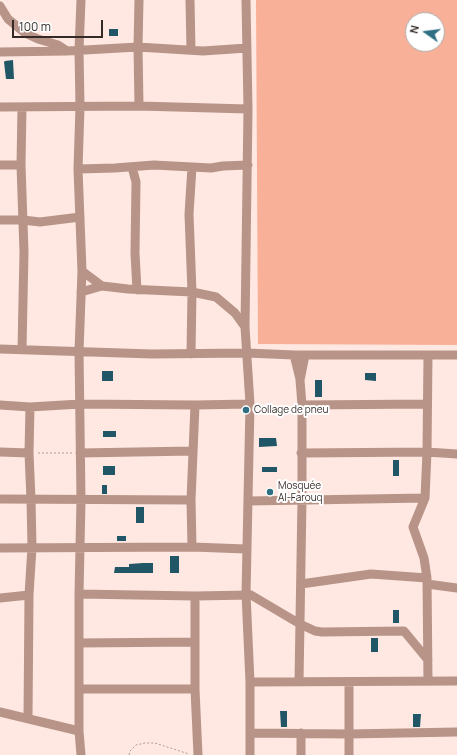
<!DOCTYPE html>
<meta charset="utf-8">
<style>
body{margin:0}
#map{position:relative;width:457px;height:755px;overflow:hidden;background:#fee8e1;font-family:Manrope,sans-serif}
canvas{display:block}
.north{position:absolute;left:405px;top:12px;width:40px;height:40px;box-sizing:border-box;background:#fff;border:1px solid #adaaa8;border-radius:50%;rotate:284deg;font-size:11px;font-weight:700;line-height:16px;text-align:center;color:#332a26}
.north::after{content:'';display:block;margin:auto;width:14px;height:18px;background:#2f6f83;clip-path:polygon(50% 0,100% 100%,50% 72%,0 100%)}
.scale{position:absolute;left:12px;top:20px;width:91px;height:18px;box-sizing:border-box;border:2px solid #332a26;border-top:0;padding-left:5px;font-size:12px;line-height:14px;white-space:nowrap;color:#332a26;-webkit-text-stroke:3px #fff;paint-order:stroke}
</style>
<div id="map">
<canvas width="457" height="755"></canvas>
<div class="north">N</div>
<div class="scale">100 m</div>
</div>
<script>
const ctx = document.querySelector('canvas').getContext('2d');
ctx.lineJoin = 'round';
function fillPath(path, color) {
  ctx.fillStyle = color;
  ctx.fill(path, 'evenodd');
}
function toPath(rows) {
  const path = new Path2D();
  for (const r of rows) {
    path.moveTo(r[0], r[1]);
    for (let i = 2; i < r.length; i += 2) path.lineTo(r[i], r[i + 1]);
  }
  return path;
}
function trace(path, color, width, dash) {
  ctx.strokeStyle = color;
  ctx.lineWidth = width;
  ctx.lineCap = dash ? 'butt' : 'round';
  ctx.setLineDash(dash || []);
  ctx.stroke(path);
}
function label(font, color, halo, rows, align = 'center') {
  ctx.font = font + ' Manrope,sans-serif';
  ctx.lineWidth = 4;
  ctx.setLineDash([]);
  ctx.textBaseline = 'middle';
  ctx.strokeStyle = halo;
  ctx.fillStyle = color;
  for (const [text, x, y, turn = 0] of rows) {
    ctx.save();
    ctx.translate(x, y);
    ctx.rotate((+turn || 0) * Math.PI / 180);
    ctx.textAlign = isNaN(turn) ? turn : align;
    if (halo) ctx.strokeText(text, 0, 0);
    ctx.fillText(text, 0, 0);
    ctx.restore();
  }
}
fillPath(toPath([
 [256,0,457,0,457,345,258,344],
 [413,20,437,20,437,44,413,44]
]), '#f9b098');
fillPath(toPath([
 [109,29,118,29,118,36,109,36],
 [13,60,14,79,6,79,4,62,5,61],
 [102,371,113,371,113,381,102,381],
 [365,373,376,373,376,381,365,380],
 [315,380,322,380,322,397,315,397],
 [103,431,116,431,116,437,103,437],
 [259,438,276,438,277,446,259,447],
 [393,460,399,460,399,476,393,476],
 [103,466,115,466,115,475,103,475],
 [262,467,277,467,277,472,262,472],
 [102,485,107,485,107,494,102,494],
 [136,507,144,507,144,523,136,523],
 [117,536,126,536,126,541,117,541],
 [170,556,179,556,179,573,170,573],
 [143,563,153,563,153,573,114,573,115,567,129,567,129,564],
 [393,610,399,610,399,623,393,623],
 [371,638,378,638,378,652,371,652],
 [280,711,287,711,287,727,281,727],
 [413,714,421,714,420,727,413,727]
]), '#205666');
trace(toPath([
 [38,453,72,453],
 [129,755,130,751,136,745,145,743,155,743,189,754]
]), '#ae9d97', 1, [2, 2]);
trace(toPath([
 [139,0,138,47,139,106],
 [190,0,191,50],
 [246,0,248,109,245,327,250,404,246,594,250,682,250,755],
 [0,6,8,19,25,33,38,39,58,45,67,51],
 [0,52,67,51,138,47,203,51,247,48],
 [0,107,139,106,248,109],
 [0,165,21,165],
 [132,167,136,182,135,253,137,290],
 [192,167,211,168,223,166,248,165],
 [78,169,115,168,154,165,192,167,189,214,192,292,191,354],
 [0,220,23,220,40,222,80,217],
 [82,271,102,286,128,289,192,292,216,297,235,313,245,327],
 [81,292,102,286],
 [0,349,152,354,247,353,294,355,457,355],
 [22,349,24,252,21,165,22,107],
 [294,355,300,379],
 [0,405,30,407,80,404,195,405,250,404],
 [302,405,427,404],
 [0,452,29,453],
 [80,453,193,451],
 [301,453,427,452,457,454],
 [0,499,191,500],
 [248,501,425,498],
 [192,547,191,500,195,405],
 [0,548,192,547,246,549],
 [301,584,371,574,427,578],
 [427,584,457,588],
 [79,594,195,596,251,595,300,624,315,631,322,632,404,631,428,660],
 [195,596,195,689,198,755],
 [0,598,29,595],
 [79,643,195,642],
 [428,681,427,578,424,558,413,527,425,498,427,452,428,355],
 [250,682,457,681],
 [299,682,302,500,302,405,300,380,305,355],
 [80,689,195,689],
 [0,712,79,731],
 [28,718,29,595,32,547,31,499,29,453,30,407],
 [250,733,349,734,457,732],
 [301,733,301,755],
 [81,755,79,731,79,594,81,500,79,351,82,271,78,169,80,107,79,50,81,0],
 [349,755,349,682]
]), '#b89488', 9);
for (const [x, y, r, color] of [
 [246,410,4,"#2f6f83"],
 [270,492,4,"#2f6f83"]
]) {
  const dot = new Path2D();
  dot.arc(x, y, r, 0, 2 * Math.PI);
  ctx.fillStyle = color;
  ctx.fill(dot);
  trace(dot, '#fff', 1.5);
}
label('10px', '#332a26', '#fff', [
 ["Collage de pneu",254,410],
 ["Mosquée",278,486],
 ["Al-Farouq",278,498]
], 'left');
</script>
